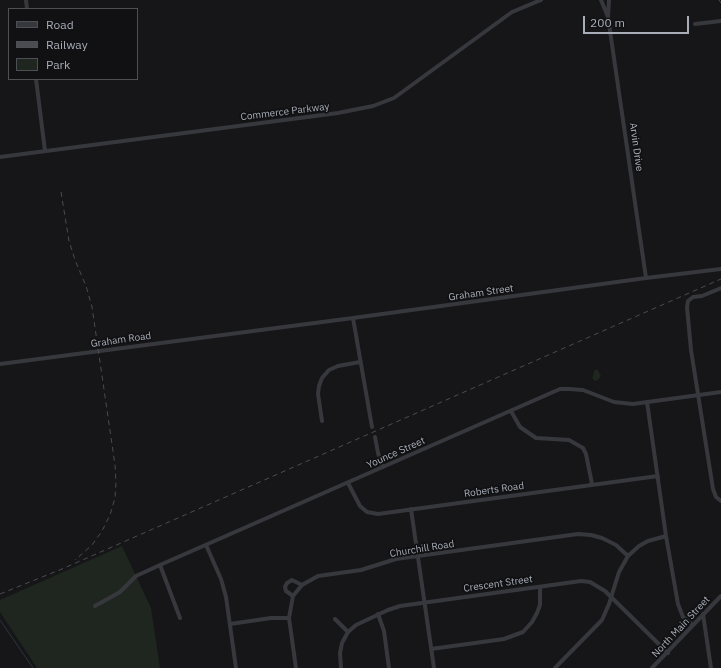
<!DOCTYPE html>
<style>
body{margin:0}
#map{position:relative;width:721px;height:668px;overflow:hidden;background:#161618;font-family:"IBM Plex Sans",sans-serif}
canvas{display:block}
.legend{position:absolute;left:8px;top:8px;width:130px;height:72px;box-sizing:border-box;background:#111113;border:1px solid #4d4f55;margin:0;padding:5px 7px;list-style:none;font-size:12px;color:#a8adb8}
.legend li{display:flex;align-items:center;gap:8px;height:20px}
.legend b{width:20px;border:1px solid #4d4f55}
.scale{position:absolute;left:583px;top:16px;width:106px;height:18px;box-sizing:border-box;border:2px solid #a8adb8;border-top:0;padding-left:5px;font-size:12px;line-height:14px;white-space:nowrap;color:#a8adb8;-webkit-text-stroke:3px #111113;paint-order:stroke}
</style>
<div id="map">
<canvas width="721" height="668"></canvas>
<ul class="legend">
<li><b style="height:5px;background:#37383d"></b>Road</li>
<li><b style="height:5px;background:#4a4c52"></b>Railway</li>
<li><b style="height:11px;background:#1e261f"></b>Park</li>
</ul>
<div class="scale">200 m</div>
</div>
<script>
const ctx = document.querySelector('canvas').getContext('2d');
ctx.lineJoin = 'round';
function fillPath(path, color) {
  ctx.fillStyle = color;
  ctx.fill(path, 'evenodd');
}
function toPath(rows) {
  const path = new Path2D();
  for (const r of rows) {
    path.moveTo(r[0], r[1]);
    for (let i = 2; i < r.length; i += 2) path.lineTo(r[i], r[i + 1]);
  }
  return path;
}
function trace(path, color, width, dash) {
  ctx.strokeStyle = color;
  ctx.lineWidth = width;
  ctx.lineCap = dash ? 'butt' : 'round';
  ctx.setLineDash(dash || []);
  ctx.stroke(path);
}
function label(font, color, halo, rows, align = 'center') {
  ctx.font = font + ' "IBM Plex Sans",sans-serif';
  ctx.lineWidth = 3.5;
  ctx.setLineDash([]);
  ctx.textBaseline = 'middle';
  ctx.strokeStyle = halo;
  ctx.fillStyle = color;
  for (const [text, x, y, turn = 0] of rows) {
    ctx.save();
    ctx.translate(x, y);
    ctx.rotate((+turn || 0) * Math.PI / 180);
    ctx.textAlign = isNaN(turn) ? turn : align;
    if (halo) ctx.strokeText(text, 0, 0);
    ctx.fillText(text, 0, 0);
    ctx.restore();
  }
}
fillPath(toPath([
 [597,369,601,376,598,380,595,381,592,378,593,376,594,371],
 [122,546,151,608,160,668,37,668,0,612,0,600]
]), '#1e261f');
trace(toPath([
 [0,620,33,668]
]), '#2c353c', 1);
trace(toPath([
 [26,0,27,9],
 [601,0,608,17],
 [609,0,608,17,646,278],
 [695,24,721,21],
 [36,79,45,151],
 [0,157,338,113,373,106,394,98,512,12,541,0],
 [721,288,702,296,693,297,688,301,687,307,691,350,713,489,716,497,721,501],
 [353,318,372,427],
 [0,364,353,318,646,278,721,269],
 [647,402,666,536,678,604,683,617,693,625],
 [511,411,520,427,536,438,569,440,583,448,586,454,592,484],
 [322,421,318,394,319,386,322,378,329,370,338,366,360,362],
 [375,437,378,453,383,467],
 [348,483,360,506,367,512,378,514,658,476],
 [411,509,434,668],
 [206,545,221,579,226,597,236,668],
 [160,565,180,618],
 [293,596,286,591,285,587,287,583,292,580,302,585],
 [95,606,120,592,136,576,160,565,560,389,569,389,583,390,614,402,633,404,721,392],
 [378,614,384,631,389,668],
 [703,614,711,668],
 [335,619,348,632],
 [230,624,271,618,289,618],
 [431,649,504,639,523,632,532,622,537,613,540,605,540,587],
 [296,668,289,618,293,596,302,585,318,576,361,570,396,559,578,534,591,535,602,538,616,545,628,556],
 [341,668,340,653,342,643,348,632,356,625,388,610,400,606,581,581,590,582,605,591,668,653],
 [555,668,602,620,609,604,619,572,628,556,639,546,648,541,666,536],
 [652,668,721,596]
]), '#37383d', 4);
trace(toPath([
 [719,0,721,3],
 [61,192,69,241,75,260,86,286,92,307,115,465,116,482,115,498,110,515,102,531,92,545,75,560],
 [0,594,62,569,721,279]
]), '#4a4c52', 1, [5, 4]);
label('10px', '#a8adb8', '#111113', [
 ["Commerce Parkway",285,112,-7],
 ["Arvin Drive",636,147,82],
 ["Graham Street",481,293,-8],
 ["Graham Road",121,340,-8],
 ["Younce Street",396,453,-24],
 ["Roberts Road",494,490,-8],
 ["Churchill Road",422,549,-9],
 ["Crescent Street",498,584,-8],
 ["North Main Street",681,627,-47]
]);
</script>
